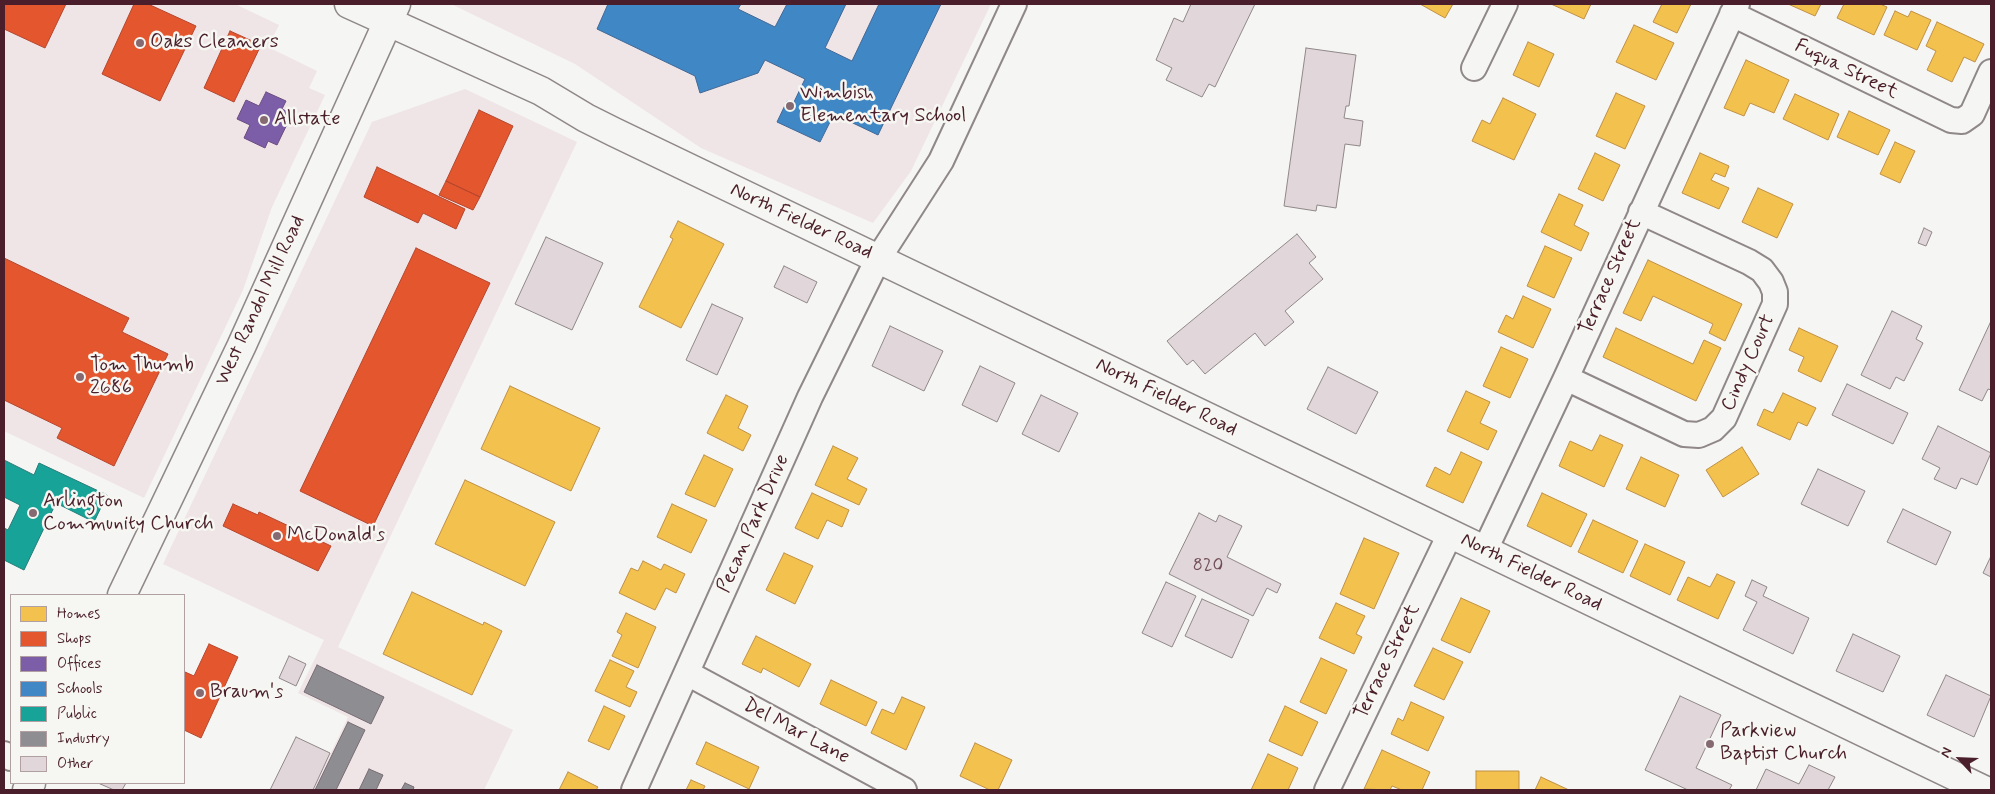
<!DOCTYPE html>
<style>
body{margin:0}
#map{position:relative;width:1995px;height:794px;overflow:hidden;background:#f5f5f3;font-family:Mynerve,sans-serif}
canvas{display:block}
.frame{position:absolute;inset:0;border:5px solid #4a1f2b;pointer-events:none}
.legend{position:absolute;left:10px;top:594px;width:175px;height:190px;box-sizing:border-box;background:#f6f6f2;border:1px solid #b1a0a2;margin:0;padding:6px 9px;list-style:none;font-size:15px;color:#4a1f2b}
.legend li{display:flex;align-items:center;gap:10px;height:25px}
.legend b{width:25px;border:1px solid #b1a0a2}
.north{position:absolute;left:1935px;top:734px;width:50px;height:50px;-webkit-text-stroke:4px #f6f6f2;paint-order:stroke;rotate:295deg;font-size:14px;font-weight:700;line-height:20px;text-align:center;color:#4a1f2b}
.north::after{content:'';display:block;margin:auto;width:18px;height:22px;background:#4a1f2b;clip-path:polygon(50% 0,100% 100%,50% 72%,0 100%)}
</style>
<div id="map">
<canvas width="1995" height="794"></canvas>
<div class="frame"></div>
<ul class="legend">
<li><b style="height:14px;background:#f2c14e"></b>Homes</li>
<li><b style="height:14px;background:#e4572e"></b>Shops</li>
<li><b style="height:14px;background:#7b5ea7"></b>Offices</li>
<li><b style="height:14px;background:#3f88c5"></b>Schools</li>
<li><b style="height:14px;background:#17a398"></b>Public</li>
<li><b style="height:14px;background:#8d8d92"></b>Industry</li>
<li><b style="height:14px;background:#e1d6d9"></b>Other</li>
</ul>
<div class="north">N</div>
</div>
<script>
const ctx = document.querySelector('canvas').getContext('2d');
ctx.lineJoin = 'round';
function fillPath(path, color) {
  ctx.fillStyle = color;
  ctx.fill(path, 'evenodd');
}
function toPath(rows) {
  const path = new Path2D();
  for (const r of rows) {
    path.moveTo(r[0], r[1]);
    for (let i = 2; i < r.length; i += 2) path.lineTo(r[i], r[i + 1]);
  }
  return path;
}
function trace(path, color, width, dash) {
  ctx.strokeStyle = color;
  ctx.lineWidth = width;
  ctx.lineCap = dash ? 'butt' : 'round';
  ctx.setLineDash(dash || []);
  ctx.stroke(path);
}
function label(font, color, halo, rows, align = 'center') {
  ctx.font = font + ' Mynerve,sans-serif';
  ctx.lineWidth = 5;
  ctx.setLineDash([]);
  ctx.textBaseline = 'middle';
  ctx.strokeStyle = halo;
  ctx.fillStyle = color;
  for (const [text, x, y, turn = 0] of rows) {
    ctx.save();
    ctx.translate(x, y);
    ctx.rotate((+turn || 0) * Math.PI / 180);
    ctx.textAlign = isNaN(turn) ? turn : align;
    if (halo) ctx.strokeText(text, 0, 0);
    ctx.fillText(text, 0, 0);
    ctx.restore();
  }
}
fillPath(toPath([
 [4,4,235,4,279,25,268,47,317,71,309,88,325,95,272,207,243,290,144,498,4,431],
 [451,4,991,4,911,171,873,223,701,148,575,64],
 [465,89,577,142,338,647,513,730,484,790,313,790,348,717,298,693,324,640,163,564,372,122]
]), '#efe5e6');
const homes = toPath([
 [1420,4,1453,4,1445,18,1420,4],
 [1551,4,1591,4,1584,19,1551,4],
 [1662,4,1691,4,1677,33,1653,22,1662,4],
 [1788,4,1821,4,1815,16,1788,4],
 [1844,4,1880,4,1887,7,1874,35,1837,18,1844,4],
 [1895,11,1908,17,1911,11,1931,20,1917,50,1884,35,1895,11],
 [1937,22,1984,44,1975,62,1964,57,1952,82,1927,70,1936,51,1926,46,1937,22],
 [1634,25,1674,43,1656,80,1616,62,1634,25],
 [1528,42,1554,54,1539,87,1513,75,1528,42],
 [1746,60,1789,80,1774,113,1750,103,1744,116,1724,108,1746,60],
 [1616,93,1645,106,1625,149,1596,136,1616,93],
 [1795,94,1839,114,1828,140,1783,119,1795,94],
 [1503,98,1536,114,1514,160,1472,141,1482,120,1490,124,1503,98],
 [1849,111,1890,130,1878,155,1837,137,1849,111],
 [1895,142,1915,151,1900,183,1880,174,1895,142],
 [1595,153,1620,165,1603,201,1578,189,1595,153],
 [1700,153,1729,166,1725,177,1715,173,1711,180,1729,188,1719,209,1682,193,1700,153],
 [1758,188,1793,204,1777,238,1742,222,1758,188],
 [1559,194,1583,205,1574,225,1589,233,1581,251,1541,232,1559,194],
 [678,221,724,244,681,328,639,307,673,239,670,237,678,221],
 [1545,246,1572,258,1554,298,1527,286,1545,246],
 [1648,260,1742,304,1725,341,1709,333,1713,324,1653,296,1641,321,1623,313,1648,260],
 [1523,296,1551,309,1533,348,1498,332,1506,315,1513,319,1523,296],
 [1616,328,1693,364,1704,340,1721,348,1696,401,1603,357,1616,328],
 [1799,328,1838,346,1821,382,1798,371,1804,357,1789,350,1799,328],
 [1501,347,1528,359,1510,398,1483,386,1501,347],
 [510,386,600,428,571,491,481,449,510,386],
 [1466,391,1490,402,1480,423,1497,431,1488,450,1447,431,1466,391],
 [1783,393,1816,408,1807,426,1798,422,1790,440,1757,425,1764,409,1773,413,1783,393],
 [726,395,748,406,738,428,751,435,743,451,707,433,726,395],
 [1600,435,1623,445,1604,487,1559,466,1570,441,1592,451,1600,435],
 [833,446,858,458,847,479,867,489,859,505,815,485,833,446],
 [1742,447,1759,474,1723,497,1706,470,1742,447],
 [1461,452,1482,462,1463,503,1426,486,1435,467,1450,475,1461,452],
 [704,455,733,469,715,507,685,494,704,455],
 [1641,457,1679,475,1665,507,1626,489,1641,457],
 [465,480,555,522,525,586,435,544,465,480],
 [812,493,849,510,842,527,827,520,818,539,795,528,812,493],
 [1542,493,1587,514,1571,547,1527,526,1542,493],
 [672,504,707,520,691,553,657,537,672,504],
 [1593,520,1638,541,1623,573,1578,552,1593,520],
 [1364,538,1399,553,1374,609,1340,594,1364,538],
 [1645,544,1685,562,1670,595,1630,576,1645,544],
 [784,553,813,566,795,604,766,590,784,553],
 [643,561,661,570,664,564,685,574,676,593,666,588,655,610,619,593,631,568,638,571,643,561],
 [1717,574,1735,582,1718,619,1677,600,1688,577,1710,587,1717,574],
 [412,592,483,625,484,622,502,631,472,695,383,654,412,592],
 [1461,598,1490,611,1470,653,1441,640,1461,598],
 [1336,603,1365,616,1356,634,1362,637,1354,654,1319,638,1336,603],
 [626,613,656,627,638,668,612,656,622,635,617,632,626,613],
 [756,636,811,664,799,687,763,668,761,673,742,664,756,636],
 [1433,648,1463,662,1444,700,1414,686,1433,648],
 [1321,658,1347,670,1326,714,1300,702,1321,658],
 [610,660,634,671,626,687,637,692,630,707,595,691,610,660],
 [831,680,877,702,866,726,820,704,831,680],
 [902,697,925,707,906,750,871,733,882,709,894,714,902,697],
 [1411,702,1444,717,1428,751,1391,734,1398,718,1403,721,1411,702],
 [604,706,625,716,609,750,588,741,604,706],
 [1285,706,1318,722,1302,756,1269,741,1285,706],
 [706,742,759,767,749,789,696,764,706,742],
 [975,743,1012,760,998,790,990,790,960,776,975,743],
 [1382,750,1430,772,1422,790,1402,790,1392,786,1390,790,1364,789,1382,750],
 [1268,754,1298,768,1288,790,1251,790,1268,754],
 [1476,771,1519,771,1519,790,1476,790,1476,771],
 [568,772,598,787,596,790,559,790,568,772],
 [1541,777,1569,790,1535,790,1541,777],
 [691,780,705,786,703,790,686,790,691,780]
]);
fillPath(homes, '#f2c14e');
trace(homes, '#c09044', 1);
const shops = toPath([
 [4,4,66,4,45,48,4,29,4,4],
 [134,4,148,4,196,26,160,101,102,74,134,4],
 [230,31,261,45,234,102,204,88,230,31],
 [479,110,513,126,480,197,446,181,479,110],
 [377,167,465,209,456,229,423,213,418,223,364,197,377,167],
 [446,181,480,197,473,210,439,195,446,181],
 [416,248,490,283,373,526,300,491,416,248],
 [4,258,129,318,122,332,168,354,114,466,57,438,62,428,4,400,4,258],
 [233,504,258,515,259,512,331,546,318,571,223,526,233,504],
 [209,644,238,657,201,738,184,730,184,674,185,672,194,676,209,644]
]);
fillPath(shops, '#e4572e');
trace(shops, '#b6462d', 1);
const offices = toPath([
 [266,92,286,101,282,109,292,114,277,145,268,141,265,148,244,138,250,125,237,119,246,100,259,106,266,92]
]);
fillPath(offices, '#7b5ea7');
trace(offices, '#6c4b82', 1);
const schools = toPath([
 [608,4,741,4,738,9,775,27,787,4,846,4,825,48,852,61,879,4,941,4,878,135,834,114,820,142,777,122,787,101,793,104,805,79,765,60,758,73,700,93,695,76,597,29,608,4]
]);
fillPath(schools, '#3f88c5');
trace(schools, '#426897', 1);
const public = toPath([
 [4,460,34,475,39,463,107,495,94,522,56,503,24,570,4,560,4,528,8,530,20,505,4,497,4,460]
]);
fillPath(public, '#17a398');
trace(public, '#267b77', 1);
const industry = toPath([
 [317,665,384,697,371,724,304,692,317,665],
 [348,722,365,730,336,790,315,790,348,722],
 [369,769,383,775,376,790,359,790,369,769],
 [405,783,414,787,413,790,401,790,405,783]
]);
fillPath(industry, '#8d8d92');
trace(industry, '#796c73', 1);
const building = toPath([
 [1191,4,1255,4,1215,87,1209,84,1202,97,1166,80,1172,68,1156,60,1174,18,1183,22,1191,4],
 [1306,48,1356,55,1349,106,1346,106,1344,118,1363,121,1360,146,1345,144,1336,208,1317,205,1316,211,1284,206,1306,48],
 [1924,228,1932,232,1926,246,1918,243,1924,228],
 [1297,234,1316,257,1309,263,1323,279,1285,311,1294,322,1265,346,1255,333,1205,374,1193,360,1187,365,1167,341,1297,234],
 [546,237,603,263,572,330,515,304,546,237],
 [784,266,817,282,807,303,774,287,784,266],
 [712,304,743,318,717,375,686,360,712,304],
 [1892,311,1922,326,1916,339,1923,343,1904,381,1896,377,1890,389,1861,375,1892,311],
 [1991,321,1991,390,1988,389,1982,401,1959,390,1991,321],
 [890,326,943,351,924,391,872,366,890,326],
 [980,366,1015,383,997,422,962,405,980,366],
 [1328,367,1378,392,1356,434,1307,409,1328,367],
 [1847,384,1908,413,1893,444,1832,415,1847,384],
 [1041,395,1078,413,1059,452,1022,434,1041,395],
 [1938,426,1991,453,1977,485,1961,478,1956,489,1934,479,1940,468,1922,459,1938,426],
 [1818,469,1865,491,1848,526,1801,504,1818,469],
 [1903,509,1951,532,1936,565,1887,542,1903,509],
 [1199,513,1216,522,1219,515,1242,526,1227,557,1281,584,1277,593,1267,588,1253,616,1169,574,1199,513],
 [1991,556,1991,577,1983,573,1991,556],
 [1752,580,1767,587,1763,596,1809,618,1793,654,1743,630,1757,602,1745,596,1752,580],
 [1166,582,1196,596,1172,647,1142,633,1166,582],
 [1202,599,1249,620,1232,658,1185,636,1202,599],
 [1853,634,1900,656,1883,692,1836,671,1853,634],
 [289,656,306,664,296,686,279,678,289,656],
 [1946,675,1991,696,1974,737,1927,715,1946,675],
 [1680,696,1721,715,1696,768,1732,785,1729,790,1688,790,1645,770,1680,696],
 [296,737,330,753,313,790,270,790,296,737],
 [1809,765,1835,777,1828,790,1756,790,1766,769,1799,784,1809,765],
 [98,783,126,783,122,790,114,790,98,783]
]);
fillPath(building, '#e1d6d9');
trace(building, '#8f8788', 1);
const minor = toPath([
 [1732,14,1951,120,1962,121,1972,114,1991,72],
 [1474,68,1505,4],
 [1566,378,1684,434,1699,435,1713,429,1724,418,1775,304,1775,292,1771,282,1762,270,1749,262,1641,212],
 [1485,550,1566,378,1737,4],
 [687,673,904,790],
 [4,754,11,758],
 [634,790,810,397,878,259,941,161,1014,4],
 [1327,790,1450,534]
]);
const major = toPath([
 [349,4,541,91,586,118,614,132,1984,790],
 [122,595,241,347,396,4],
 [27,790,31,783]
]);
trace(minor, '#8f8788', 28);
trace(major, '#8f8788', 31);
trace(minor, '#f5f5f3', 24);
trace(major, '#f5f5f3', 28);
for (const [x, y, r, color] of [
 [140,43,5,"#866a71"],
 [790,106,5,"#866a71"],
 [264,120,5,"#866a71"],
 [80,377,5,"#866a71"],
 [33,513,5,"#866a71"],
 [277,536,5,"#866a71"],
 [200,693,5,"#866a71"],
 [1710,744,5,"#866a71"]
]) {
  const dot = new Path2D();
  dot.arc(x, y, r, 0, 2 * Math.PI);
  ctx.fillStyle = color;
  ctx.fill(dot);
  trace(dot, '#f6f6f2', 2);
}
label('18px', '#704d56', null, [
 ["820",1208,566]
]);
label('20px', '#4a1f2b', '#f6f6f2', [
 ["Oaks Cleaners",150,43],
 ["Wimbish",800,94],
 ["Elementary School",800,117],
 ["Allstate",274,120],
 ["Tom Thumb",90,366],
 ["2686",90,389],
 ["Arlington",43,502],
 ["Community Church",43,525],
 ["McDonald's",287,536],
 ["Braum's",210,693],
 ["Parkview",1720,732],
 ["Baptist Church",1720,755]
], 'left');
label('20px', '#4a1f2b', '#f6f6f2', [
 ["Fuqua Street",1846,70,26],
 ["North Fielder Road",801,222,25],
 ["Terrace Street",1611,277,-66],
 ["West Randol Mill Road",261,301,-65],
 ["Cindy Court",1749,363,-66],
 ["North Fielder Road",1166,398,26],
 ["Pecan Park Drive",754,524,-66],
 ["North Fielder Road",1531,573,26],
 ["Terrace Street",1388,662,-64],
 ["Del Mar Lane",796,732,28]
]);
</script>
